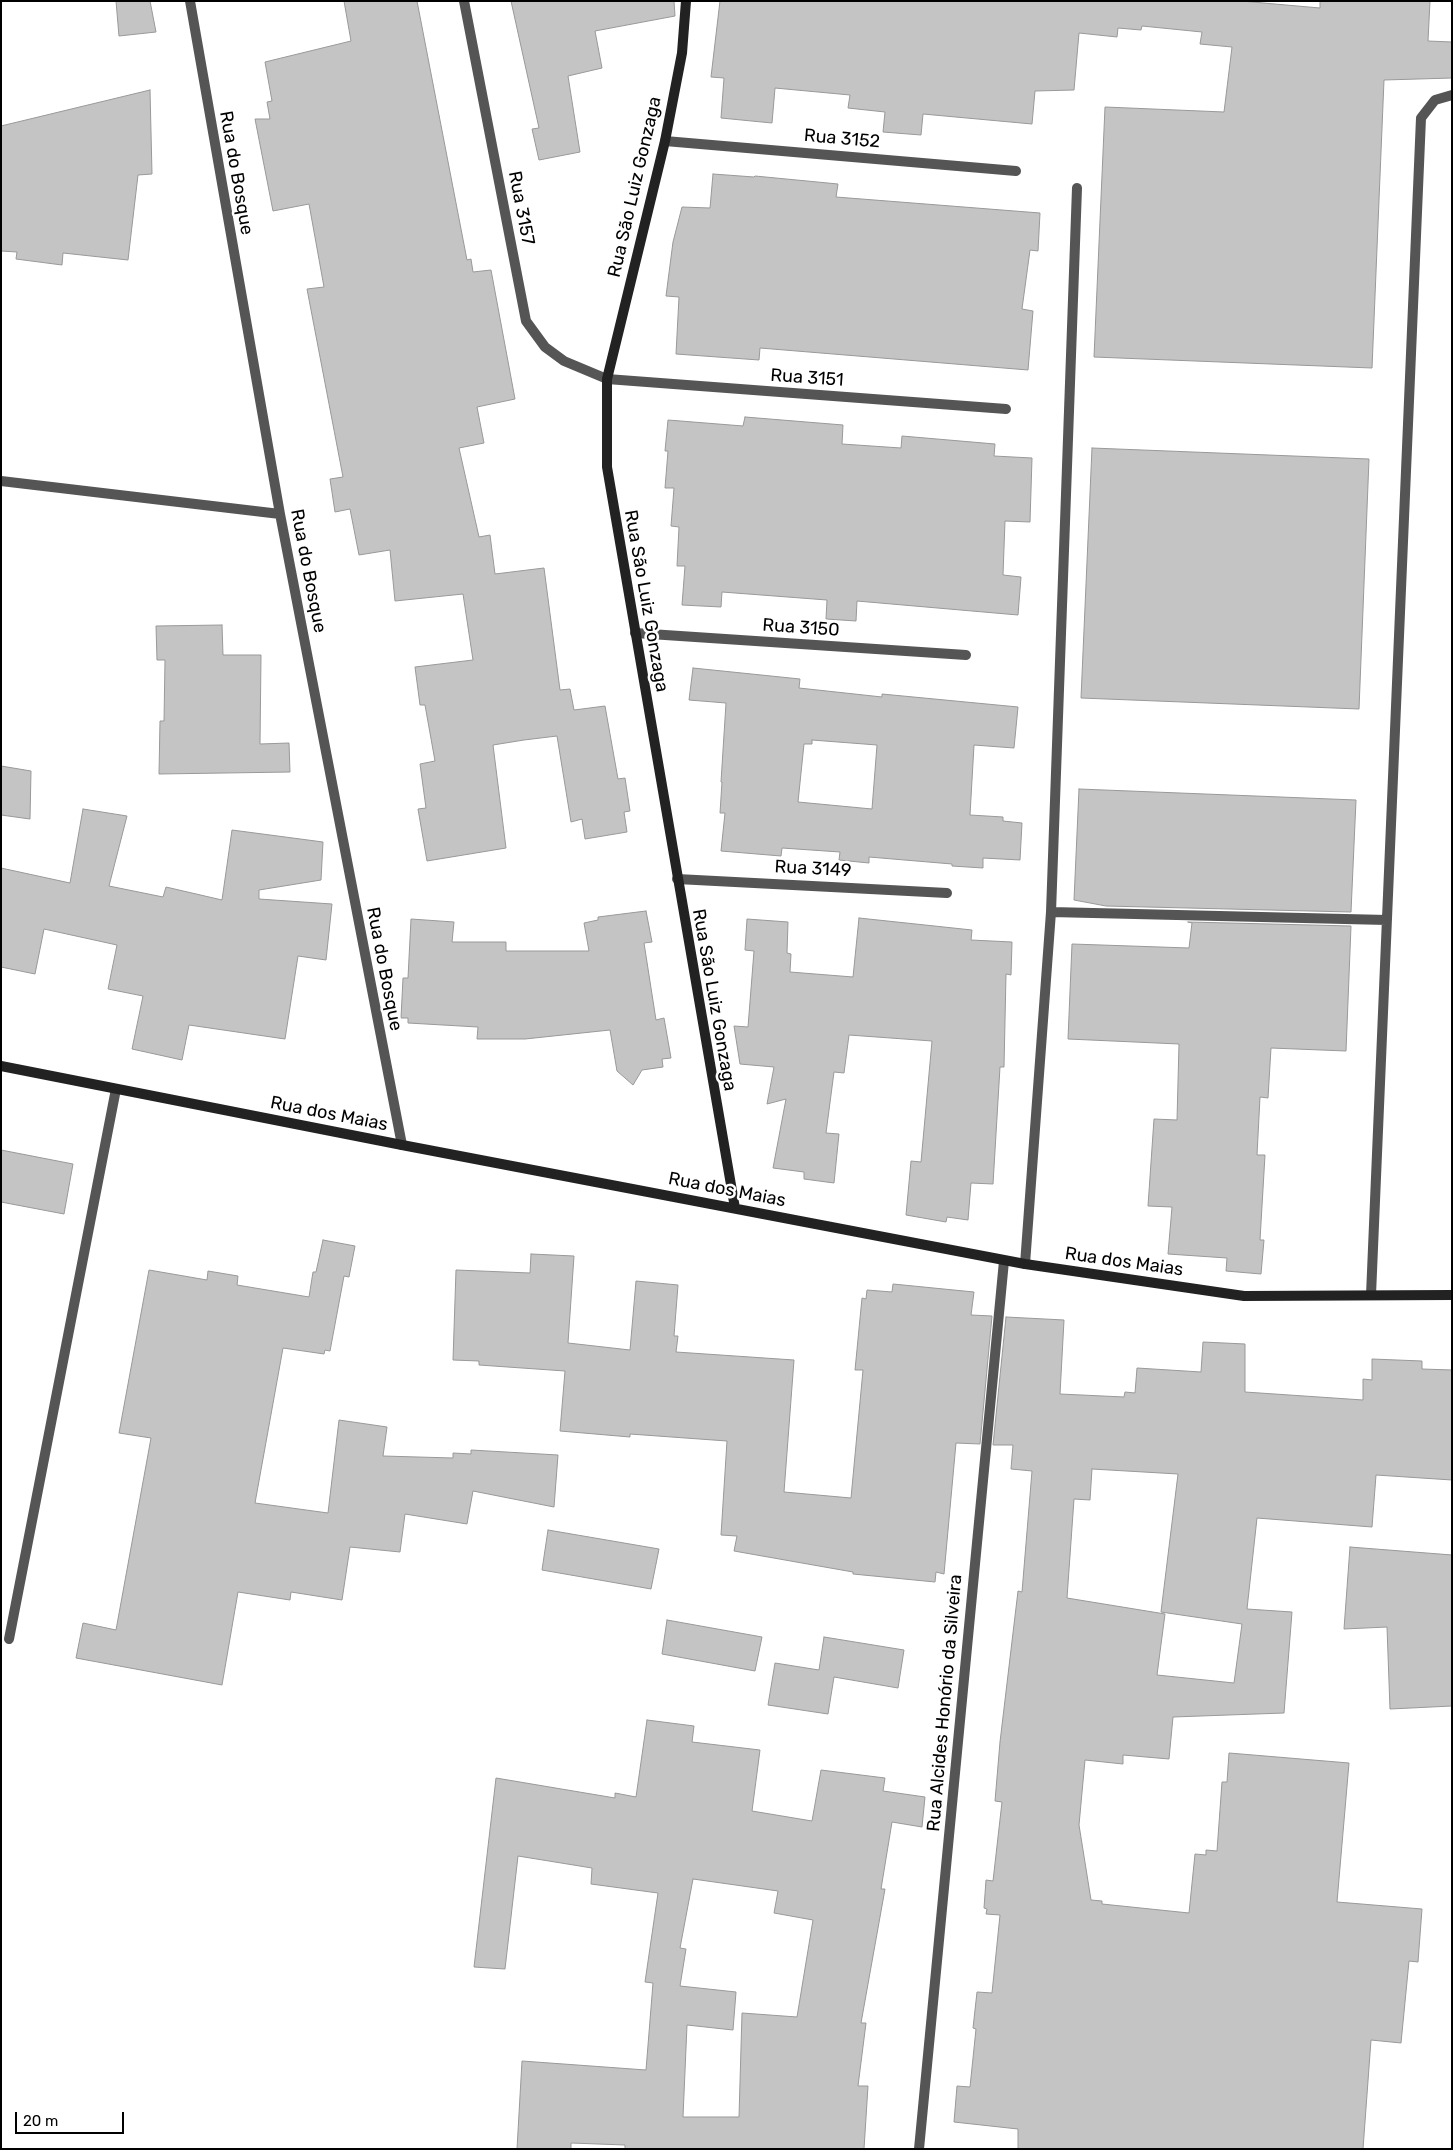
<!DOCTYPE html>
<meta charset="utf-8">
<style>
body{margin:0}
#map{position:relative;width:1453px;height:2150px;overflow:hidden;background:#fff;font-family:Rubik,sans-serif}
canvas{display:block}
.frame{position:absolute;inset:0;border:2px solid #000;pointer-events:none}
.scale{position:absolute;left:15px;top:2112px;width:109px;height:22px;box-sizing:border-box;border:2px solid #000;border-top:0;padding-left:6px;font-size:15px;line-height:18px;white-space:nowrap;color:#000;-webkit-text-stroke:4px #fff;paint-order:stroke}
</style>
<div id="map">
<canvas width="1453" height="2150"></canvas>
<div class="frame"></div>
<div class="scale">20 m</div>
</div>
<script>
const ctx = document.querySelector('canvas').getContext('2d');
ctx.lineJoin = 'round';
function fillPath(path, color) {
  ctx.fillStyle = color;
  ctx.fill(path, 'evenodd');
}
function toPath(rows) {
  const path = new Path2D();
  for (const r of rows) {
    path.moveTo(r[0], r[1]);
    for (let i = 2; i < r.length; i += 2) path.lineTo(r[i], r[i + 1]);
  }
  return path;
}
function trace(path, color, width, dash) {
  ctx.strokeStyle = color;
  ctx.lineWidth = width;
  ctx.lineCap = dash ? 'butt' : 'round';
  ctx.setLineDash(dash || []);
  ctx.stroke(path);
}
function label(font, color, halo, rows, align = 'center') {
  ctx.font = font + ' Rubik,sans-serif';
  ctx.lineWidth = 5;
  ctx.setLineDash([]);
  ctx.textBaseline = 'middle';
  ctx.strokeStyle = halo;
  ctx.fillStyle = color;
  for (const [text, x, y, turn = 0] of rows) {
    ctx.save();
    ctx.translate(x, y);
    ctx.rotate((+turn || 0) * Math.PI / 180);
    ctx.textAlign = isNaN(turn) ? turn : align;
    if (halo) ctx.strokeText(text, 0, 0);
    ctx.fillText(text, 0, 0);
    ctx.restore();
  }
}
const building = toPath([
 [116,1,150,1,156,32,119,36,116,1],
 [344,1,417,1,467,260,471,259,473,272,491,270,515,399,477,407,484,443,459,448,479,537,490,535,495,574,544,568,560,690,570,689,574,710,605,706,618,779,625,778,630,811,624,812,627,832,585,839,582,819,571,822,557,736,524,740,493,745,506,848,427,861,418,809,426,808,420,764,435,761,425,705,420,705,415,667,473,660,463,594,395,601,390,550,359,555,350,509,335,512,330,479,343,477,307,289,324,287,309,204,273,211,255,119,270,119,267,102,272,101,265,62,351,41,344,1],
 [511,1,674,1,675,16,595,31,602,68,568,76,580,152,539,160,532,129,539,128,511,1],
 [720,1,1241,1,1320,8,1320,1,1430,1,1428,41,1452,42,1452,78,1384,80,1372,368,1094,357,1105,107,1224,112,1232,47,1200,44,1202,32,1142,26,1141,30,1118,28,1117,37,1079,33,1074,90,1035,91,1032,124,923,114,921,135,883,132,885,112,848,108,850,95,775,88,772,123,721,118,724,78,711,77,720,1],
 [150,90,152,174,138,175,128,260,63,253,62,265,16,259,17,252,1,251,1,126,150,90],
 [713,174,754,177,755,176,838,184,836,197,1040,213,1038,251,1030,250,1022,309,1033,311,1028,370,760,348,759,360,676,354,679,297,666,296,673,242,682,207,710,208,713,174],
 [745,417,843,425,842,444,901,448,902,436,995,444,994,456,1032,458,1030,522,1005,521,1003,575,1021,577,1018,615,857,601,856,621,826,619,827,600,722,592,721,607,682,605,685,566,677,566,679,527,671,526,674,488,665,488,668,451,665,451,668,420,743,426,745,417],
 [1092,448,1369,459,1359,709,1081,698,1092,448],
 [222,625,223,655,261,655,260,744,289,743,290,772,159,774,160,721,164,721,165,660,157,660,156,626,222,625],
 [693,668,800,679,799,688,882,697,882,694,1018,707,1014,748,974,745,970,815,1003,817,1003,821,1022,823,1020,860,983,858,983,868,952,866,952,864,869,857,869,863,839,860,840,852,782,848,781,856,721,851,725,813,720,813,722,782,721,782,726,703,689,700,693,668],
 [812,740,877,745,872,809,798,802,804,744,812,744,812,740],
 [1,766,31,771,30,819,1,815,1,766],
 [1079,789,1356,800,1351,912,1106,906,1074,900,1079,789],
 [83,809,127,816,109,886,163,897,166,887,222,900,232,830,323,842,321,880,259,890,259,899,332,904,326,960,298,956,285,1039,189,1025,182,1060,132,1049,143,996,108,989,117,945,44,929,35,974,1,967,1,868,70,883,83,809],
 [646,911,652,942,644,943,656,1020,664,1018,671,1058,662,1059,663,1067,642,1070,633,1085,617,1071,610,1030,525,1039,477,1039,478,1027,408,1023,408,1018,401,1018,403,978,408,978,411,919,454,922,452,942,506,942,506,951,589,951,584,923,598,920,598,917,646,911],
 [859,918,972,930,971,940,1012,942,1011,975,1006,974,1004,1067,1000,1067,993,1184,971,1183,968,1220,947,1217,946,1222,906,1215,911,1161,921,1162,932,1041,849,1035,844,1073,834,1072,826,1133,839,1134,834,1183,804,1179,804,1172,773,1168,786,1099,767,1104,774,1067,740,1064,734,1026,748,1027,754,951,745,950,747,919,788,922,787,953,791,954,790,972,853,977,859,918],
 [1188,922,1351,926,1346,1051,1271,1048,1268,1098,1260,1097,1257,1155,1265,1155,1260,1240,1264,1240,1261,1274,1226,1271,1227,1258,1168,1254,1172,1207,1148,1206,1154,1119,1177,1120,1179,1044,1068,1039,1072,944,1189,948,1192,923,1188,922],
 [1,1150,73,1164,64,1214,1,1202,1,1150],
 [323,1240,355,1246,349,1277,344,1276,330,1351,325,1350,324,1354,283,1348,255,1503,328,1513,339,1420,387,1427,383,1456,453,1458,453,1453,471,1454,471,1450,558,1455,554,1507,473,1491,467,1524,405,1514,400,1552,350,1547,342,1600,291,1592,290,1600,238,1592,222,1685,76,1658,83,1623,116,1630,151,1438,119,1433,149,1270,207,1280,208,1271,238,1276,237,1285,309,1297,313,1272,316,1272,323,1240],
 [531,1254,574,1256,568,1343,630,1350,636,1281,678,1285,674,1336,678,1336,676,1352,794,1360,784,1492,851,1498,863,1370,855,1370,862,1298,866,1299,867,1290,892,1292,893,1284,974,1292,971,1315,992,1316,980,1444,956,1443,944,1574,936,1572,935,1582,853,1574,853,1572,734,1551,737,1536,721,1535,727,1441,630,1434,630,1437,560,1431,565,1371,479,1365,479,1361,453,1360,456,1270,530,1273,531,1254],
 [1006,1317,1064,1320,1060,1394,1124,1397,1125,1392,1135,1393,1137,1368,1201,1372,1203,1342,1245,1344,1245,1392,1363,1400,1363,1379,1372,1380,1372,1359,1422,1361,1422,1369,1452,1370,1452,1480,1376,1475,1372,1527,1257,1518,1247,1609,1292,1612,1284,1713,1173,1717,1169,1759,1123,1755,1123,1764,1085,1760,1079,1825,1091,1900,1102,1901,1102,1904,1189,1913,1195,1854,1206,1855,1206,1850,1217,1851,1222,1782,1227,1782,1229,1753,1349,1763,1337,1902,1422,1909,1418,1962,1409,1961,1401,2043,1371,2040,1363,2149,1018,2149,1018,2129,954,2122,957,2086,970,2087,976,2029,973,2028,977,1992,992,1993,1000,1915,986,1914,987,1909,984,1908,986,1880,993,1881,1002,1802,995,1801,1000,1742,1018,1591,1022,1592,1032,1471,1011,1469,1013,1445,993,1445,1006,1317],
 [1092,1469,1178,1474,1161,1612,1242,1624,1234,1683,1157,1675,1165,1614,1067,1598,1074,1499,1090,1500,1092,1469],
 [548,1530,659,1549,651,1589,542,1570,548,1530],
 [1350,1547,1452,1555,1452,1706,1390,1709,1387,1627,1344,1629,1350,1547],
 [667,1620,762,1637,755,1671,662,1654,667,1620],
 [824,1637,904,1650,898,1688,834,1677,828,1714,768,1705,775,1663,819,1670,824,1637],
 [647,1720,694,1726,692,1742,760,1750,752,1811,812,1821,821,1770,885,1778,883,1791,925,1797,922,1827,892,1822,881,1889,885,1889,861,2023,866,2023,858,2086,868,2086,864,2149,625,2149,625,2145,571,2143,571,2149,517,2149,522,2061,646,2070,653,1983,645,1982,658,1893,591,1884,592,1868,518,1856,505,1969,474,1967,496,1778,615,1798,615,1793,636,1797,647,1720],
 [693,1879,778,1891,774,1913,813,1920,797,2017,742,2013,739,2117,683,2117,687,2025,733,2030,736,1992,680,1986,686,1949,680,1948,693,1879]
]);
fillPath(building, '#c4c4c4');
trace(building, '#999', 1);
trace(toPath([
 [9,1639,116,1089]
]), '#555', 10);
trace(toPath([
 [190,1,280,514,402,1145],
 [464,1,526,321,545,347,564,361,607,379,1006,409],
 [665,141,1016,171],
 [1077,188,1051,912,1387,920],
 [1,481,280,514],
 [635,633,966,655],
 [677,879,947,893],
 [1025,1264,1051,912],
 [1371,1295,1421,118,1435,100,1452,95],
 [919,2149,1004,1261]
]), '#555', 10);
trace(toPath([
 [686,1,682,53,665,141,607,379,607,467,735,1208],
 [1,1066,402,1145,1025,1264,1244,1296,1452,1295]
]), '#222', 10);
label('18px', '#000', '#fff', [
 ["Rua 3152",842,139,5],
 ["Rua do Bosque",236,173,80],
 ["Rua São Luiz Gonzaga",635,187,-77],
 ["Rua 3157",521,208,79],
 ["Rua 3151",807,378,4],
 ["Rua do Bosque",308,571,79],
 ["Rua São Luiz Gonzaga",646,601,80],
 ["Rua 3150",801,628,4],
 ["Rua 3149",813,869,3],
 ["Rua do Bosque",384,969,79],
 ["Rua São Luiz Gonzaga",714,1000,80],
 ["Rua dos Maias",329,1114,11],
 ["Rua dos Maias",727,1190,11],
 ["Rua dos Maias",1124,1262,8],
 ["Rua Alcides Honório da Silveira",945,1703,-85]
]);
</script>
